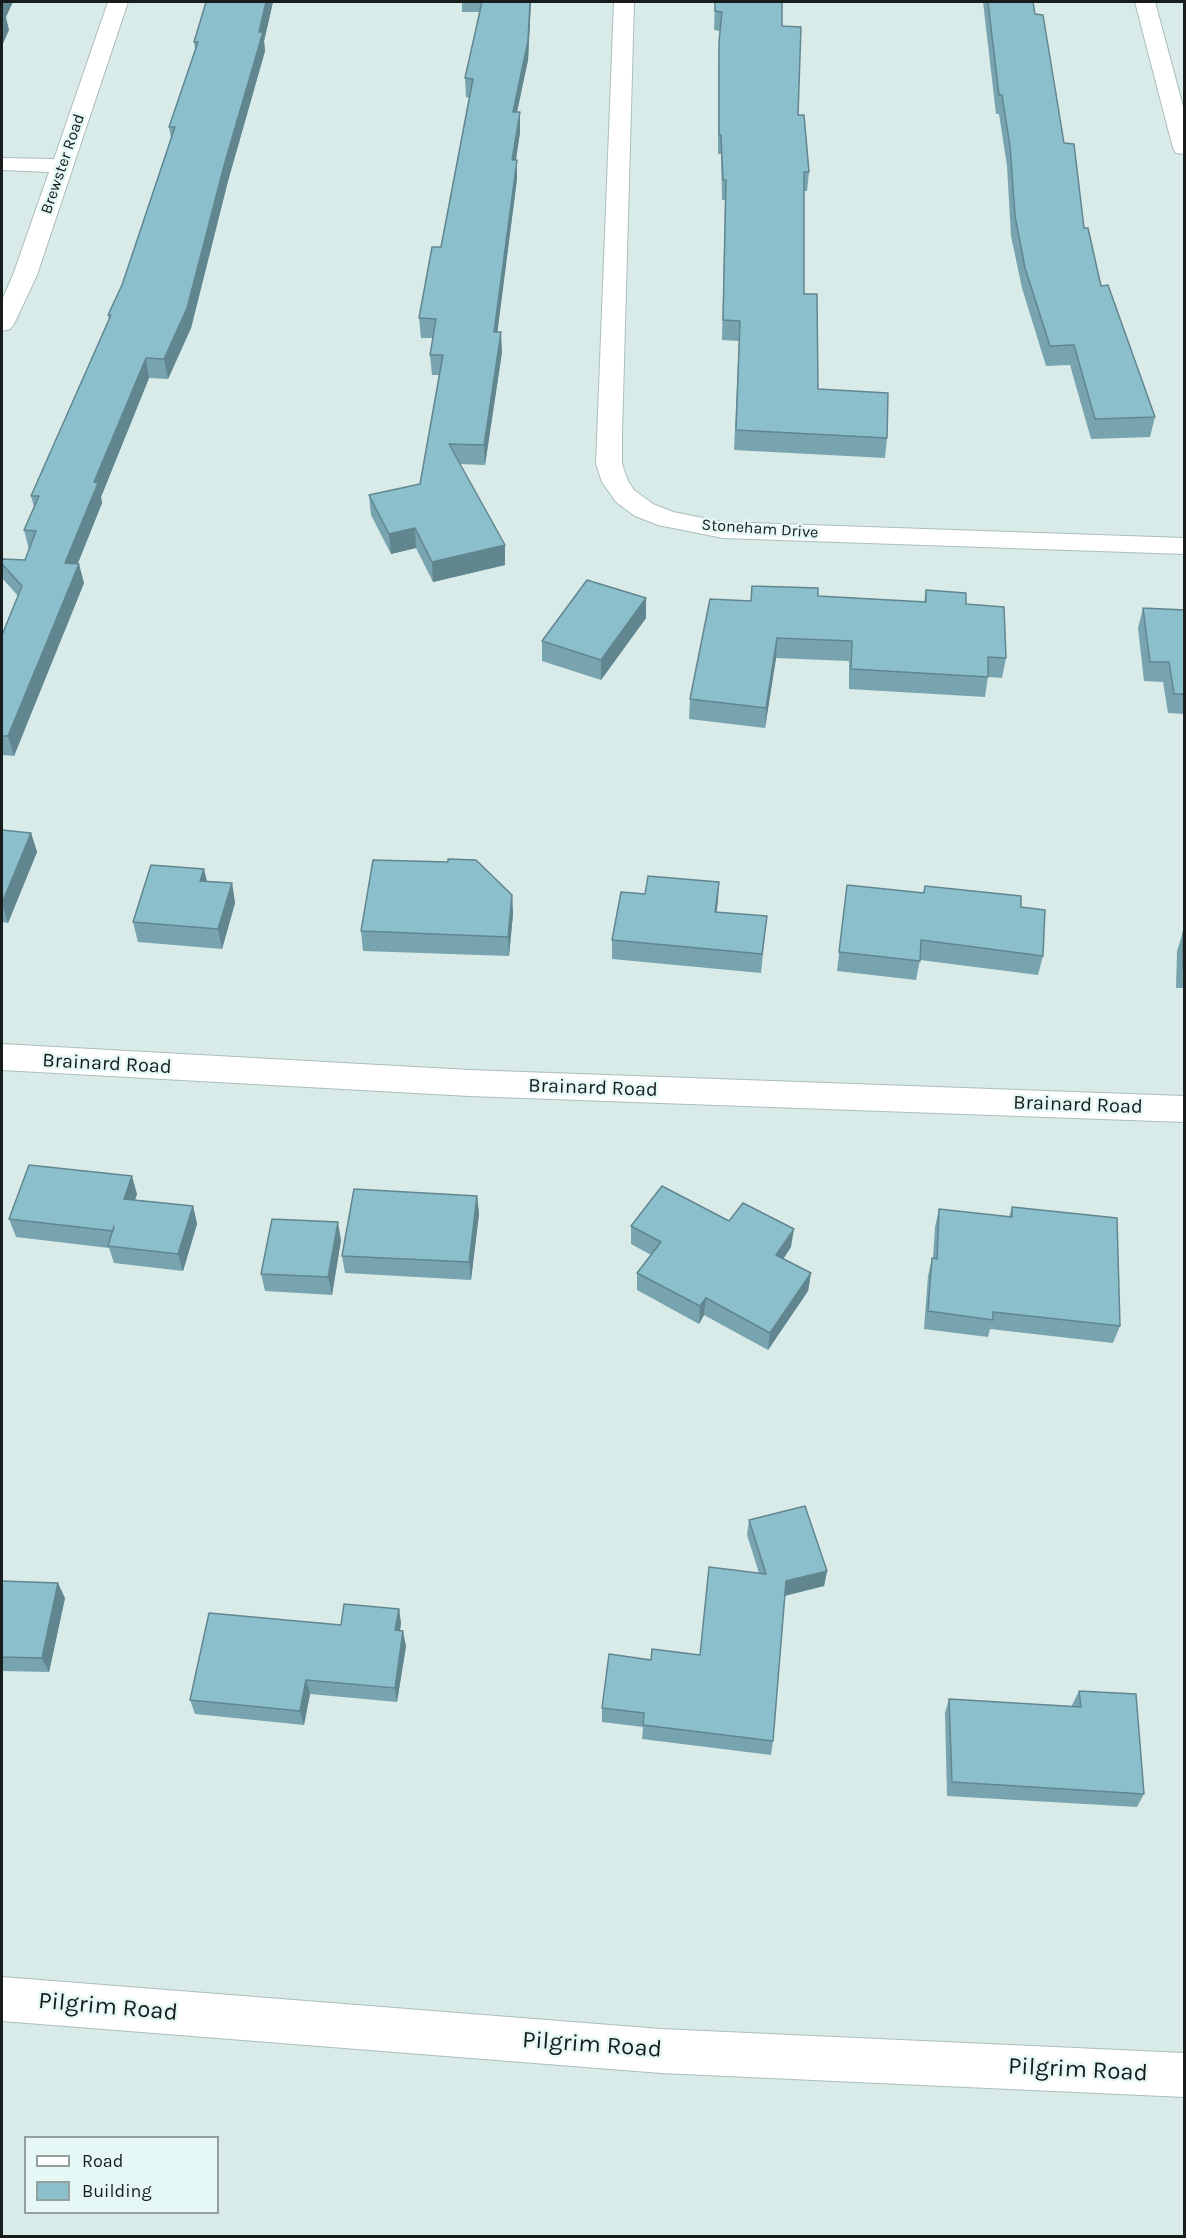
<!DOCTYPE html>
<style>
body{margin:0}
#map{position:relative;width:1186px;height:2238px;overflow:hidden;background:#d9ebe8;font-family:Karla,sans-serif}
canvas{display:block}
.frame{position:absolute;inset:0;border:3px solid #161d1c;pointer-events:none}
.legend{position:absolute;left:24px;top:2136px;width:195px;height:78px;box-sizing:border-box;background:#e6f8f5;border:2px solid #93a09e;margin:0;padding:8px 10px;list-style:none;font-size:18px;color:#161d1c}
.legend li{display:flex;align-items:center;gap:12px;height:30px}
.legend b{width:30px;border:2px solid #93a09e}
</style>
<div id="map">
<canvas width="1186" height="2238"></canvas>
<div class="frame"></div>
<ul class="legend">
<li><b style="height:8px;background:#fff"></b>Road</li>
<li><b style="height:16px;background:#8bbfcc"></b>Building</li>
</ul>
</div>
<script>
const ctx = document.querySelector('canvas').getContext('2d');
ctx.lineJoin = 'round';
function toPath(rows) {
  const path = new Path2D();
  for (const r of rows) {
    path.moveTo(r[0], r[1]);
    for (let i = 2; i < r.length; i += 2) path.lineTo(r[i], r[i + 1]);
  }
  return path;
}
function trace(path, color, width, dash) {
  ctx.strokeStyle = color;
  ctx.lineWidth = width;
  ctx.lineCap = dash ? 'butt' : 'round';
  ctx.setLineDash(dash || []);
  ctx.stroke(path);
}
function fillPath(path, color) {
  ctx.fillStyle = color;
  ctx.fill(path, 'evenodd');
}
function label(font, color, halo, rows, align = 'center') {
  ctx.font = font + ' Karla,sans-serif';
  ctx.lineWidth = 5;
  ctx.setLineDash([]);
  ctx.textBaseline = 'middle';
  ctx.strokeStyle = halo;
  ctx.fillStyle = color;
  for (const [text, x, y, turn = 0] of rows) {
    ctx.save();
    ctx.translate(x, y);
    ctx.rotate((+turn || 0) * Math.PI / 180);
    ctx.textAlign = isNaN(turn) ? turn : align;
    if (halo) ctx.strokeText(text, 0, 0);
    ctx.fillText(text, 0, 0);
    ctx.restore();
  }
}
const minor = toPath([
 [108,2,128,2,37,275,14,324,10,329,2,331,2,300,13,275,49,172,2,170,2,158,54,159,108,2],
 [614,2,634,2,622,434,622,464,628,481,634,490,653,504,673,512,723,522,1184,538,1184,554,723,538,658,525,635,516,616,502,602,482,596,464,614,2],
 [1135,2,1155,2,1184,110,1184,154,1176,153,1173,148,1135,2],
 [2,1044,469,1070,1184,1096,1184,1122,469,1096,2,1070,2,1044],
 [2,1977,661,2029,1184,2053,1184,2097,661,2073,2,2021,2,1977]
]);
trace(minor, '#acbebb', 2);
fillPath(minor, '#fff');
fillPath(toPath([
 [206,2,273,2,264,41,265,51,228,181,191,328,168,379,149,378,101,497,102,503,78,563,84,583,14,756,2,755,2,635,18,596,2,578,2,559,25,560,29,550,24,530,34,507,31,496,109,321,108,315,122,285,171,138,169,127,195,50,194,42],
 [462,2,531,2,528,60,517,112,520,132,516,160,517,179,497,332,502,352,485,465,460,464,505,565,433,582,416,548,391,554,371,515,369,495,420,484,439,375,432,375,430,355,433,338,421,338,419,318,441,247,469,98,466,97,465,78,480,12,462,12],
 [715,2,782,26,809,172,807,191,804,191,804,294,818,389,887,438,885,458,734,450,739,341,722,340,725,200,722,200,721,154,718,154,718,62,720,31,714,30],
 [983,2,1033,2,1035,14,1064,143,1084,228,1101,286,1155,417,1150,437,1091,439,1070,365,1046,366,1022,288,1011,236,1007,166,999,114,996,114],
 [926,590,966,604,1006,658,1002,678,988,677,985,697,849,689,849,661,776,658,765,728,689,719,690,699,751,601,818,596,924,602],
 [646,598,646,618,601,680,542,661,542,641],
 [1143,608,1185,610,1185,714,1168,713,1163,682,1144,681,1138,628],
 [2,830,31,833,37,852,8,923,2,922],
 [448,862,512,895,513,914,509,956,363,951,361,931],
 [204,869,207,881,232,883,235,903,222,949,138,942,133,922],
 [719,882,716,912,767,916,761,973,612,959,612,940,645,894],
 [847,885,923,893,925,886,1021,907,1043,956,1038,975,920,960,916,980,837,971],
 [1183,932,1185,932,1185,988,1176,988,1177,951],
 [137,1194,135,1200,193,1206,197,1224,183,1271,114,1263,109,1248,16,1237,9,1219],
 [477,1196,479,1214,471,1280,345,1273,342,1256],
 [1012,1207,1120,1326,1113,1343,990,1329,988,1337,924,1329,928,1276,932,1258,933,1258,935,1227,939,1209,1009,1217],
 [729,1221,791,1247,783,1259,811,1273,808,1291,768,1350,704,1315,699,1324,637,1290,637,1273,651,1255,631,1244,631,1226],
 [341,1240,332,1295,265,1291,261,1274],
 [749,1520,827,1571,824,1586,785,1596,773,1741,771,1755,642,1739,643,1727,602,1722,602,1708,651,1660,700,1655,759,1573,747,1535],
 [2,1581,65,1598,49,1672,2,1671],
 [399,1609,401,1624,400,1630,406,1646,397,1702,310,1694,304,1725,195,1714,190,1700,341,1625],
 [1079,1691,1144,1794,1137,1807,947,1796,945,1713,949,1699,1072,1707,1072,1705]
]), '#78a4af');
fillPath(toPath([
 [2,2,13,2,6,17,9,30,2,46],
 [266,2,273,2,264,41,265,51,228,181,191,328,168,379,164,359,225,162],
 [530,2,531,2,528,60,513,131,513,112],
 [520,112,520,132,513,179,512,160],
 [517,160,517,179,495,351,494,332],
 [501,332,502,352,485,465,484,445],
 [146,358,149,378,101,497,102,503,70,583,65,563,94,482],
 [415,528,416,548,391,554,389,534],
 [505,545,505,565,433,582,432,562],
 [79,564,84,583,14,756,8,736],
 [646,598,646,618,601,680,601,660],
 [777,638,776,658,765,728,766,708],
 [31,833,37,852,8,923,2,903],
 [204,869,208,888,200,881],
 [719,882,718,902,714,931,715,912],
 [232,883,235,903,222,949,218,929],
 [512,895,513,914,509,956,508,937],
 [132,1176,137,1194,129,1217,124,1199],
 [477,1196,479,1214,471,1280,469,1262],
 [193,1206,197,1224,183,1271,178,1254],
 [338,1222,341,1240,332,1295,328,1277],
 [794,1229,791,1247,774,1273,776,1255],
 [811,1273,808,1291,768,1350,770,1333],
 [706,1298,704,1315,699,1324,700,1306],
 [827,1571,824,1586,783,1596,786,1581],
 [58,1583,65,1598,49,1672,42,1658],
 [399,1609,401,1624,397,1645,395,1630],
 [403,1631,406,1646,397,1702,395,1688],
 [306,1680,310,1694,304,1725,300,1711]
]), '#61868f');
const building = toPath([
 [206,2,266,2,259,32,263,32,225,162,187,308,164,359,146,358,94,482,98,483,65,563,79,564,8,736,2,736,2,635,22,586,2,564,2,559,25,560,36,531,24,530,39,496,31,496,111,315,108,315,122,285,175,127,169,127,198,42,194,42,206,2],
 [482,2,530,2,528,41,513,112,520,112,512,160,517,160,494,332,501,332,484,445,449,444,505,545,432,562,415,528,389,534,369,495,420,484,443,355,430,355,436,319,419,318,432,247,441,247,473,79,465,78,482,2],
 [715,2,782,2,782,26,801,27,798,115,804,115,809,172,804,172,804,294,817,294,818,389,888,393,887,438,736,430,740,321,723,320,726,180,723,180,721,135,719,135,719,42,722,12,715,11,715,2],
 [988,2,1033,2,1035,14,1043,15,1064,143,1074,144,1084,228,1088,228,1101,286,1108,285,1155,417,1095,419,1074,345,1050,346,1025,268,1015,216,1010,146,1002,95,999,95,988,2],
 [587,580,646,598,601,660,542,641,587,580],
 [752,586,818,588,818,596,926,602,926,590,966,593,966,604,1004,607,1006,658,988,657,988,677,851,669,852,641,777,638,766,708,690,699,710,599,751,601,752,586],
 [1143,608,1185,610,1185,694,1174,694,1169,662,1150,662,1143,608],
 [2,830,31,833,2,903,2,830],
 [448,859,476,860,512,895,508,937,361,931,373,860,448,862,448,859],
 [151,865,204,869,200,881,232,883,218,929,133,922,151,865],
 [648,876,719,882,715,912,767,916,762,954,612,940,621,892,645,894,648,876],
 [847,885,924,893,925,886,1021,896,1021,907,1045,910,1043,956,921,940,920,961,839,952,847,885],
 [1183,932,1185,932,1185,969,1183,969,1183,932],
 [29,1165,132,1176,124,1199,193,1206,178,1254,108,1246,114,1226,113,1231,9,1219,29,1165],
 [662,1186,729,1221,743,1203,794,1229,776,1255,811,1273,770,1333,706,1298,700,1306,637,1273,661,1242,631,1226,662,1186],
 [354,1189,477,1196,469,1262,342,1256,354,1189],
 [1012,1207,1117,1218,1120,1326,993,1312,993,1320,928,1311,932,1258,937,1259,939,1209,1012,1217,1012,1207],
 [272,1219,338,1222,328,1277,261,1274,272,1219],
 [805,1506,827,1571,786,1581,773,1741,643,1725,644,1713,602,1708,609,1654,651,1660,652,1649,700,1655,709,1567,766,1574,749,1520,805,1506],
 [2,1581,58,1583,42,1658,2,1657,2,1581],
 [344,1604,399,1609,395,1630,403,1631,395,1688,306,1680,300,1711,190,1700,209,1613,341,1625,344,1604],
 [1079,1691,1136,1694,1144,1794,952,1782,949,1699,1081,1707,1079,1691]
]);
fillPath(building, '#8bbfcc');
trace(building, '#61868f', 1.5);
label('16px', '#161d1c', '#e6f8f5', [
 ["Brewster Road",63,164,-71],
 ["Stoneham Drive",760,529,4]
]);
label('20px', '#161d1c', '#e6f8f5', [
 ["Brainard Road",107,1064,3],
 ["Brainard Road",593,1088,2],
 ["Brainard Road",1078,1105,2]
]);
label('24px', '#161d1c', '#e6f8f5', [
 ["Pilgrim Road",108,2007,5],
 ["Pilgrim Road",592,2045,4],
 ["Pilgrim Road",1078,2070,3]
]);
</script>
